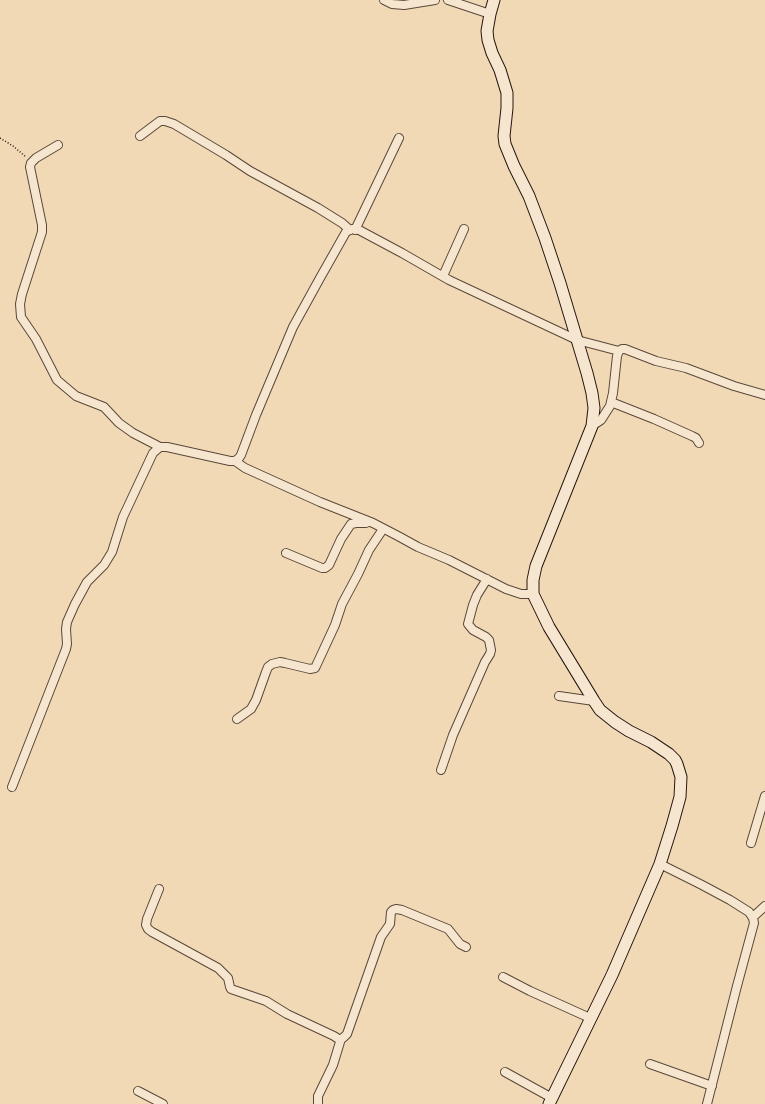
<!DOCTYPE html>
<style>
body{margin:0}
canvas{display:block;background:#f2d9b5}
</style>
<canvas width="765" height="1104"></canvas>
<script>
const ctx = document.querySelector('canvas').getContext('2d');
ctx.lineJoin = 'round';
function toPath(rows) {
  const path = new Path2D();
  for (const r of rows) {
    path.moveTo(r[0], r[1]);
    for (let i = 2; i < r.length; i += 2) path.lineTo(r[i], r[i + 1]);
  }
  return path;
}
function trace(path, color, width, dash) {
  ctx.strokeStyle = color;
  ctx.lineWidth = width;
  ctx.lineCap = dash ? 'butt' : 'round';
  ctx.setLineDash(dash || []);
  ctx.stroke(path);
}
const street = toPath([
 [384,0,392,4,404,5,435,0],
 [448,0,490,14],
 [140,136,160,121,165,121,174,124,226,155,250,171,318,208,342,223,350,230],
 [58,145,36,158,31,163,30,167,42,225,42,232,22,294,20,304,21,317,36,339,57,380,76,396,104,407,119,423,133,433,160,447],
 [355,230,399,138],
 [443,276,464,229],
 [611,402,654,419,692,436,696,438,699,443],
 [592,426,601,420,610,406,613,393,617,356,619,351,622,349,625,349,656,361,686,368,734,386,765,395],
 [235,461,245,468,320,502,373,523,398,536,418,547,449,560,506,589,521,594,533,594],
 [286,553,322,568,325,568,329,565,341,539,351,524,356,523,366,523],
 [559,696,594,701],
 [237,719,251,709,256,700,266,672,268,667,272,664,280,662,285,663,310,669,315,668,316,666,335,625,342,604,358,574,369,550,383,529],
 [441,770,453,735,485,662,490,654,491,650,489,640,486,637,473,630,468,624,473,605,477,595,487,579],
 [12,787,66,649,67,644,66,629,67,622,75,604,87,582,104,565,112,552,123,517,153,453,160,447,167,447,230,461,235,461,239,458,241,455,256,415,293,327,320,278,346,232,352,229,359,230,402,253,449,280,577,340,619,351],
 [751,843,765,796],
 [660,864,702,885,730,900,749,912,753,918,754,923,737,986,707,1104],
 [159,889,147,919,146,925,148,929,152,932,218,968,228,978,230,987,231,989,266,1001,287,1014,334,1036,340,1040,340,1042,333,1065,318,1096,318,1104],
 [753,917,765,906],
 [503,977,530,991,590,1018],
 [340,1040,344,1037,347,1034,381,937,390,924,391,912,393,910,396,909,402,910,448,929,460,944,466,947],
 [650,1064,712,1086],
 [505,1072,552,1098],
 [138,1091,163,1104]
]);
const secondary = toPath([
 [494,0,490,14,487,31,488,40,492,53,500,70,507,93,507,108,504,136,505,144,514,166,529,196,545,238,560,283,587,373,592,393,594,408,592,426,536,566,533,580,533,594,549,627,594,701,600,710,615,722,629,731,651,742,669,754,675,760,677,764,681,777,680,797,672,826,660,864,612,975,549,1104]
]);
trace(street, '#594839', 10);
trace(secondary, '#261710', 13);
trace(toPath([
 [0,138,13,146,26,157]
]), '#261710', 1.5, [1, 2]);
trace(street, '#f7e6cf', 8);
trace(secondary, '#f7e6cf', 11);
</script>
